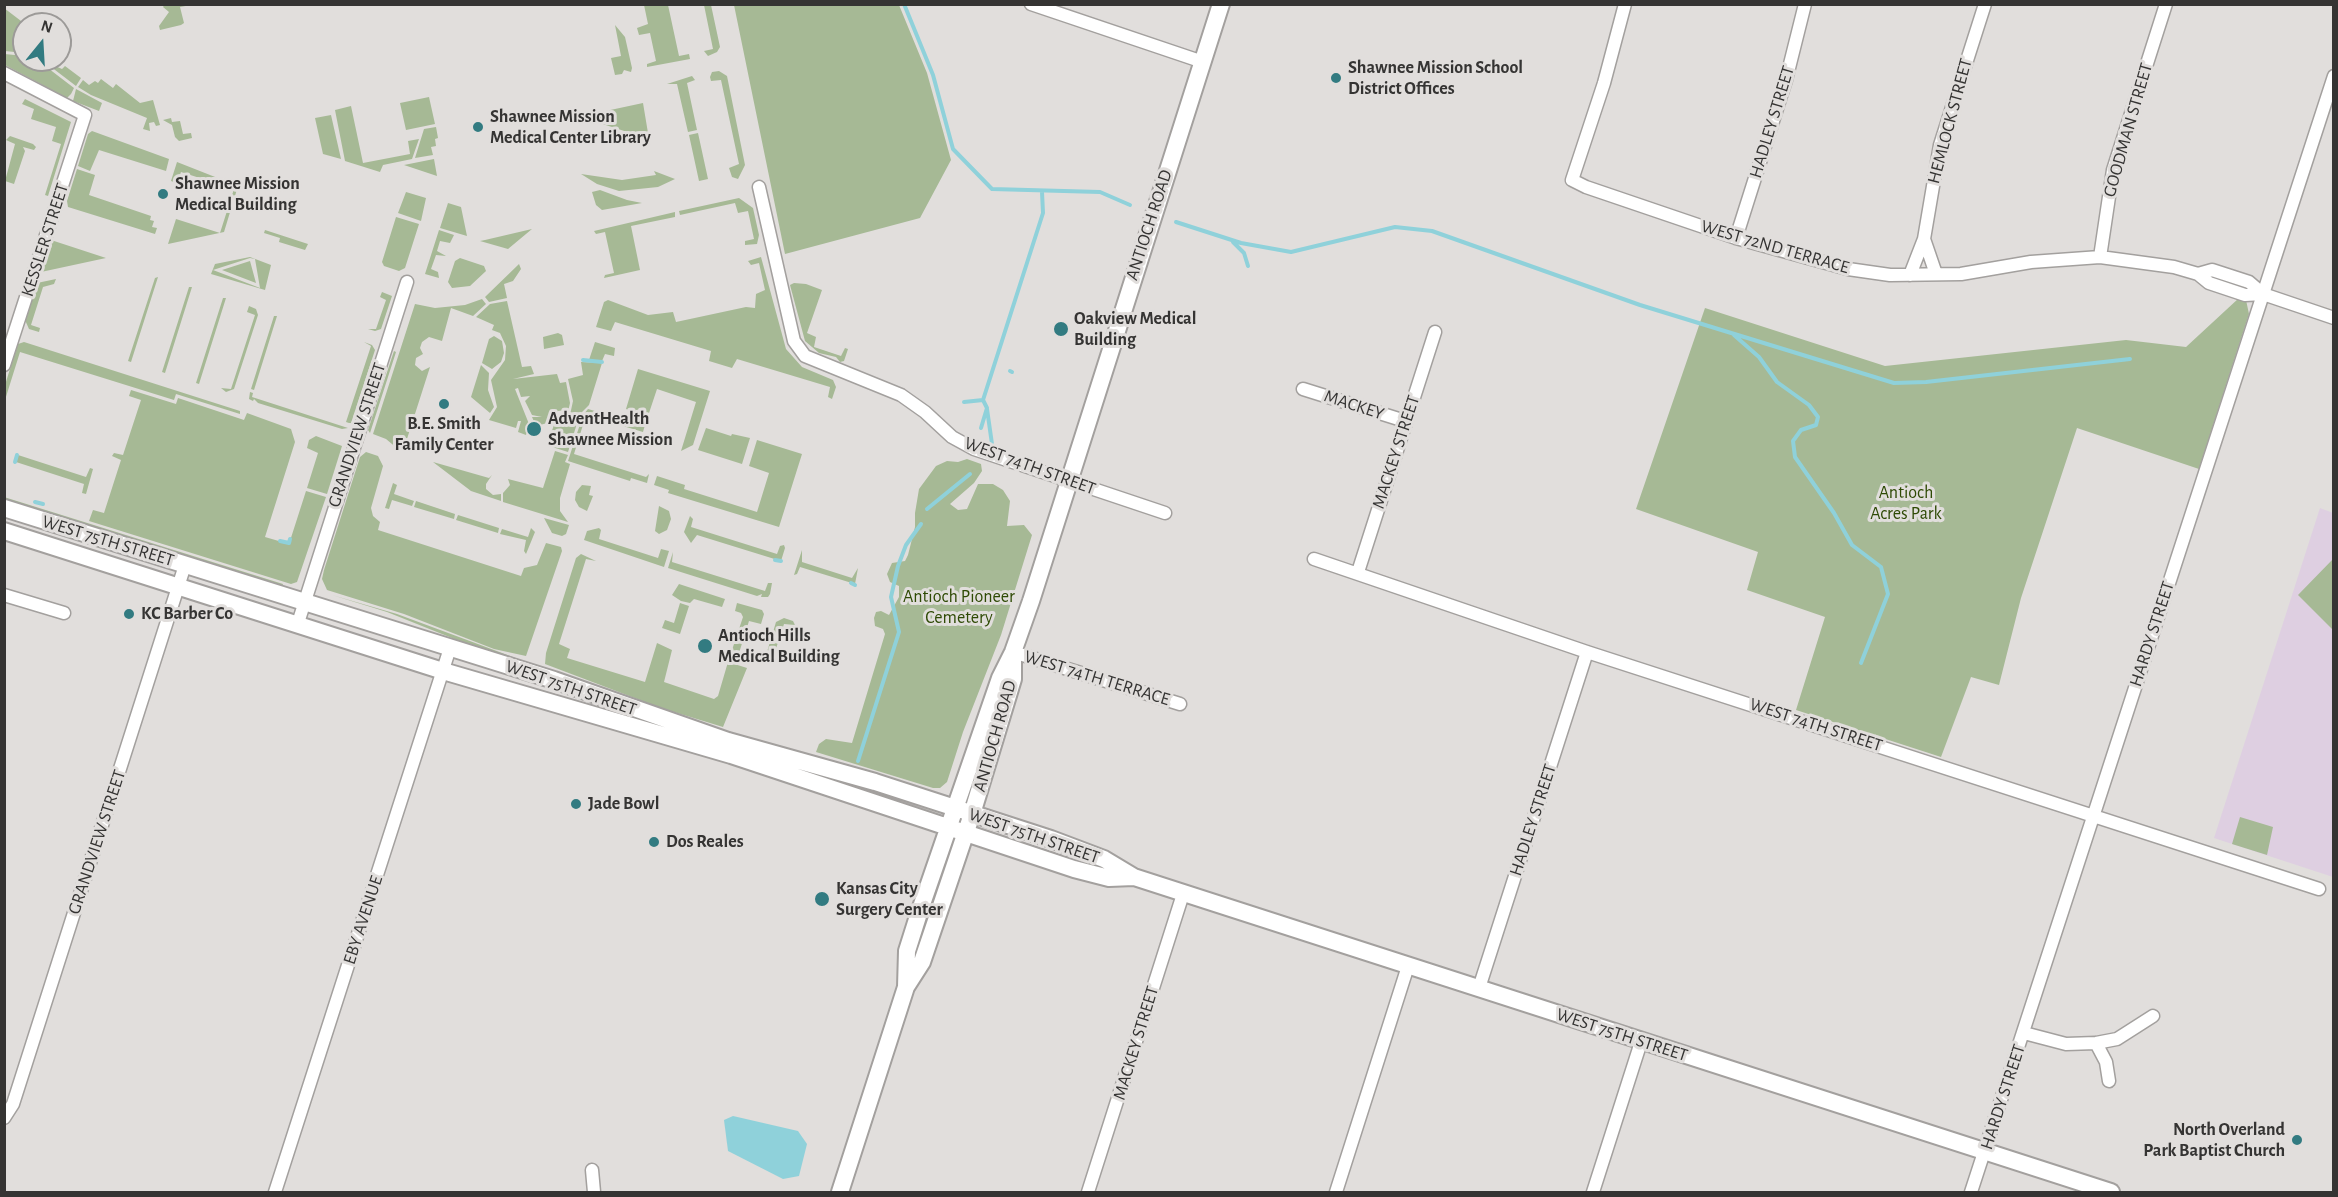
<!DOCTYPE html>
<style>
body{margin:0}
#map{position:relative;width:2338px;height:1197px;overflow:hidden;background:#e1dedc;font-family:"Alegreya Sans",sans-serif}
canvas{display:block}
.frame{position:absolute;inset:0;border:6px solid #353433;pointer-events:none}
.north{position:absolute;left:12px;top:12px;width:60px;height:60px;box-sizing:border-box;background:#e1dedc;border:2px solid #9c9a98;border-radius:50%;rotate:18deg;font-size:16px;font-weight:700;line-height:24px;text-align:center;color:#353433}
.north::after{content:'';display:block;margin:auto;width:21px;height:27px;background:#327b81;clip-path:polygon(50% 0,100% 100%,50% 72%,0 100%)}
</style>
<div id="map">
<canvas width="2338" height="1197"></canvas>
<div class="frame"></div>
<div class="north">N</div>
</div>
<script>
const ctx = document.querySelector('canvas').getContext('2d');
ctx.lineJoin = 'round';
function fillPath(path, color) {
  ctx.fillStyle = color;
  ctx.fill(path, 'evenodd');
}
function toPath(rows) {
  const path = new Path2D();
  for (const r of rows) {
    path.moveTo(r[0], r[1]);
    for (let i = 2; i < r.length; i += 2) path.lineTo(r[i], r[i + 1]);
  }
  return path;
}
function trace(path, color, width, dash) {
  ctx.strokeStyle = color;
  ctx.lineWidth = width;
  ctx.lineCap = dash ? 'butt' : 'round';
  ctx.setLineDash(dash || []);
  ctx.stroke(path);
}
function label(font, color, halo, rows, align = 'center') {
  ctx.font = font + ' "Alegreya Sans",sans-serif';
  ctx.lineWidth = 6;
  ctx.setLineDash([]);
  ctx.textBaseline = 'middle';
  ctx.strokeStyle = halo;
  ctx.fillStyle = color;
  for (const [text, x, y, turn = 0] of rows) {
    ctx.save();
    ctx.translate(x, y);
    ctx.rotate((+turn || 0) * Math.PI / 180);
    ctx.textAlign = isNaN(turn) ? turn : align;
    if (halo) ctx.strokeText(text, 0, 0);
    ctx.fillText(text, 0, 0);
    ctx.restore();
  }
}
fillPath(toPath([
 [2320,508,2333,513,2333,877,2214,838]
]), '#decfe1');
fillPath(toPath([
 [165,4,191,5,180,7,184,23,181,25,160,30,159,26,169,12,163,7],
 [644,5,668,5,679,56,689,54,690,59,647,67,647,64,656,61,650,33,639,35,637,28,648,24],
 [704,5,711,5,720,47,717,52,708,56,704,51,713,49],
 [734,5,899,5,927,73,951,160,920,218,785,254],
 [4,8,25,24,24,53,5,51],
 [615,25,625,37,632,68,631,72,624,70,622,74,615,75,611,58,621,56],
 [5,54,24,56,24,60,40,62,74,88,71,94,67,98,5,65],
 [42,60,62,69,65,66,81,78,76,86],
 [719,71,727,76,745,165,738,179,732,177,729,168,739,164,721,80,711,81,710,77,712,72],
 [692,76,695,80,687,83,697,130,688,132,677,84,667,84],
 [101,79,113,88,116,84,140,103,153,100,160,125,156,126,154,122,149,123,150,131,143,129,147,118,91,95,78,87,83,80,89,85,95,81,98,83],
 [76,89,102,103,99,111,73,101],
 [429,97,435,124,406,130,400,103],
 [25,99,71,122,48,196,45,195,61,144,52,141,56,127,31,119,34,109,22,104],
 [643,103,649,139,584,118,601,112],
 [351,106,363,163,410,154,408,141,419,139,412,159,383,165,380,172,345,161,335,110],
 [331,115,341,159,323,154,315,118],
 [171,118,172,122,180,121,183,134,191,133,192,138,179,141,175,137,172,125,163,120],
 [436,127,438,138,435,139,436,146,431,147,433,155,415,158,424,129],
 [92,131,169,159,166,171,99,150,90,171,78,166,88,134],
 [698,133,708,179,699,181,689,135],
 [10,136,33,144,36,147,34,150,23,147,25,151,14,184,5,181,15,144,6,140],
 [434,159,437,176,404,165],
 [177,162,238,186,224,232,168,244,176,219,220,233,234,189,181,172,177,183,171,181],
 [77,169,95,175,89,195,151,216,150,220,154,221,152,227,157,228,155,234,68,207,67,201],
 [654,171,675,179,658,187,619,191,597,184,581,174,622,180,656,175],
 [600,190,627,200,642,203,602,210,596,205,592,192],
 [406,192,426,198,421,221,398,213],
 [739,198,753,208,759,235,757,244,745,245,745,241,754,239,748,211,738,213,735,203,680,215,679,211],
 [448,203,461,207,467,236,440,228],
 [675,212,675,217,631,226,640,270,604,278,605,275,614,273,605,232,596,234,594,231],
 [396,217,419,224,405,268,399,271,384,266,382,262],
 [532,229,508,249,480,241,485,240],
 [265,230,308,244,305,250,279,242,280,238,264,233],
 [439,230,454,235,450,243,440,241,437,251,446,256,436,255,431,269,438,272,439,278,425,274],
 [51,240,106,258,41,272],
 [250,257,271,265,265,290,211,274,215,264],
 [250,258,255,259,260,288,213,270],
 [761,257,786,349,802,367,833,380,836,387,832,399,828,397,830,387,737,359,732,368,709,361,711,351,615,322,611,331,596,327,604,302,608,300,648,315,673,312,676,322,746,307,755,308,756,294,765,290,759,263,751,265,748,261],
 [460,258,484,266,486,271,470,286,452,288,448,282,455,261],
 [250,261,256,283,222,270],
 [519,264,521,269,513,281,504,284,507,298,489,302,485,297],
 [158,277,131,362,128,361,155,278],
 [56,279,54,284,43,287,31,325,40,328,39,332,29,329,25,320,37,283],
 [794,283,806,284,822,290,807,333,816,337,814,347,841,356,845,348,848,349,844,361,840,362,836,357,819,353,805,341,790,285],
 [189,287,192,287,165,373,162,372],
 [382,292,392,296,381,329,375,331,368,329,376,329,386,300,380,297],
 [223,298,226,298,199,384,196,383],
 [2239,298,2246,300,2249,314,2199,469,2077,428,2021,598,1999,685,1971,677,1941,757,1796,710,1825,617,1747,590,1758,552,1636,509,1705,308,1885,366,2126,340,2186,347],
 [482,299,486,304,473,316,451,308,442,341,429,337,422,342,420,348,423,354,416,358,415,365,422,371,430,367,406,442,401,440,398,449,386,439,373,434,415,304,435,308,465,305],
 [507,301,522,367,531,366,534,374,513,379,557,374,560,383,566,382,570,403,567,416,565,410,558,411,555,422,552,412,551,422,536,426,532,417,542,417,532,415,525,401,530,396,521,397,518,388,515,389,529,424,526,435,518,432,521,421,518,421,516,428,489,420,497,407,491,380,505,360,506,346,500,333,492,330,494,325,476,317,490,304],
 [249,306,256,309,258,315,234,389,226,392,221,388,231,389,255,315,247,312],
 [274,316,277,316,254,390,251,389],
 [558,333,562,335,564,345,544,349,543,337],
 [494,336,502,341,504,353,501,362,492,369,482,363,489,339],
 [24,342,240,411,240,414,176,394,174,400,20,352,5,400,5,385,15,353,18,344],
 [364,342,372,345,375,350,351,423,349,423,346,422,371,346],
 [595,342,615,348,614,356,605,354,602,361,589,360],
 [394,351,396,352,370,433,368,430],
 [581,362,602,363,589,405,580,414,568,452,549,446,550,436,554,425,563,424,570,415,573,401,568,379,583,375],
 [481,365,489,373,488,390,494,407,490,413,471,397],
 [638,369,710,391,693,445,681,451,696,402,657,389,648,416,626,409],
 [131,390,176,404,178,398,244,420,247,413,291,429,295,442,265,537,289,544,306,491,326,497,297,582,291,584,89,521,93,510,104,513,121,460,112,456,114,453,123,455,141,400,129,396],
 [250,392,253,393,252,397,348,428,342,429,258,403,254,399,253,401,249,399],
 [588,409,629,421,631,413,647,418,643,432,586,415,574,454,646,477,649,474,647,483,631,478,630,481,568,461,583,415],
 [706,428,731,436,732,434,750,438,742,464,698,450],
 [316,436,342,446,327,494,307,488,318,453,307,448,309,440],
 [757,440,802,454,779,527,668,493,669,490,654,485,657,476,685,485,684,489,757,512,769,473,749,466],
 [555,451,568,455,565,462,570,464,560,498,560,511,568,522,503,502,503,493,510,485,508,479,543,488],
 [366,452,378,456,383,466,371,508,373,516,380,522,378,530,521,576,524,568,537,565,546,543,561,547,562,551,526,656,494,649,404,614,327,590,322,579,324,570,360,457],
 [18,455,86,477,90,468,93,469,86,494,82,493,84,484,16,462],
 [967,459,981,464,982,471,974,483,950,504,958,510,967,509,978,484,993,484,1003,490,1010,501,1007,526,1024,525,1032,535,1001,635,963,732,947,782,940,788,933,788,816,752,819,744,826,739,852,743,885,634,883,629,875,626,874,618,876,612,881,611,889,615,899,597,899,586,890,582,887,574,892,563,905,561,908,555,915,527,915,513,919,489,936,466,947,461,958,462],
 [433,462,489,478,492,475,486,484,486,489,493,495,501,494,501,501,471,491],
 [393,483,397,485,394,494,414,501,412,506,392,500,389,509,385,508],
 [582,485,591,486,589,495,593,496,587,511,579,507,575,500,576,492],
 [4,497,283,584,282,587,5,499],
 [416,501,455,514,454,519,414,507],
 [659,506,669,511,671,519,667,530,659,534,655,531],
 [458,515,499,528,498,533,456,520],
 [690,516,693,519,691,527,777,554,780,546,784,545,785,548,781,561,697,535,691,543,684,532],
 [544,518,569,525,566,534,562,536,552,533],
 [531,528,535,532,526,554,524,551,526,540,500,534,502,529,528,537],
 [599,528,601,530,599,539,658,558,661,549,669,551,664,567,584,540,587,531],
 [802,550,802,562,852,578,858,568,855,584,800,567,797,574,794,575],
 [673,552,672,562,765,591,768,583,772,583,770,594,768,597,761,597,762,594,757,596,668,568],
 [581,554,596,561,586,559,559,644,570,649,567,658,645,682,657,643,672,650,664,682,714,699,718,696,728,662,747,668,723,727,661,708,545,664,546,653,576,558],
 [2333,559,2333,630,2298,595],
 [679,584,725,599,722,607,694,599,690,603,681,601,672,595],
 [332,595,397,614,521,660,482,650,387,612],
 [680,603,689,606,680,634,662,628,665,620,674,623],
 [737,603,762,610,764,614,761,624,749,621,739,653,732,650,743,617,741,613,735,611],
 [784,618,793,621,795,625,784,624,771,664,764,662,776,622],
 [2240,817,2273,827,2267,855,2232,844]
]), '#a6b995');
fillPath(toPath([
 [733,1116,798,1131,807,1144,799,1176,783,1179,728,1151,724,1120]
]), '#8fd1da');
trace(toPath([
 [904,4,933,75,953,149,992,189,1100,192,1130,205],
 [1176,222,1241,243,1291,252,1395,227,1432,231,1640,305,1894,383,1926,382,2130,359],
 [1233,242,1244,253,1248,266],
 [1734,335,1759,357,1777,382,1809,405,1818,417,1816,425,1801,430,1793,441,1795,457,1834,513,1852,545,1881,567,1888,594,1861,663],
 [583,360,602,362],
 [1010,371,1012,372],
 [964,402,983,400],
 [987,409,992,444],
 [981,428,987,408,983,400,1043,213,1042,192],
 [15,462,17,455],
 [35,502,43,504],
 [927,509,970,474],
 [280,541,289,543,290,539],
 [775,560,781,561],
 [851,583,855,585],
 [858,761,899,632,891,597,898,566,906,545,921,524]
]), '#8fd1da', 4);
const street = toPath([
 [1031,4,1203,62],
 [1625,4,1604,83,1572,180,1586,187,1736,238,1848,269,1890,275,1961,274,2031,262,2100,257,2174,267,2198,274,2209,283,2245,295,2263,294],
 [4,73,85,115,4,365],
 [759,187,794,341,805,356,901,395,925,412,952,437,974,449,1165,513],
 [1736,238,1786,80,1805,4],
 [1924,239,1936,274],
 [2100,257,2113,170,2166,4],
 [2198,274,2212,270,2249,282,2263,294,2334,318],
 [1910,275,1924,239,1940,145,1985,4],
 [1303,389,1405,421],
 [1314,559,1587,652,2319,889],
 [1358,572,1435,332],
 [4,595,64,613],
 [298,623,407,282],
 [1013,652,1180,704],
 [1479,988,1587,652],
 [2024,1033,2066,1044,2096,1043,2117,1039,2153,1016],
 [2096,1043,2106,1062,2109,1081],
 [4,1118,13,1104,185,565],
 [592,1170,594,1192],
 [275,1192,450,648],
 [1088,1192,1183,894],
 [1336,1192,1408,966],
 [1593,1192,1641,1042],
 [1971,1192,2334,76]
]);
const secondary = toPath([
 [4,508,554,680,728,741,875,782,1051,839,1104,859,1134,877,2111,1192],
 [4,531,443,671,731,755,1074,869,1109,878,1134,877],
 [906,987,907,951,919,913,1000,678,1013,652,1031,601,1221,4],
 [840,1192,906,987,922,962,972,814,1013,679,1013,656]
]);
trace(street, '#a3a09e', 15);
trace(secondary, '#a3a09e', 20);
trace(street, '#fff', 12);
trace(secondary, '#fff', 16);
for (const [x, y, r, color] of [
 [1336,78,6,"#327b81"],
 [478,127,6,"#327b81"],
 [163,194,6,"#327b81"],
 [1061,329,8,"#327b81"],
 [444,404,6,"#327b81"],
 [534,429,8,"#327b81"],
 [129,614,6,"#327b81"],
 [705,646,8,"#327b81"],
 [576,804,6,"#327b81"],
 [654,842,6,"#327b81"],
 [822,899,8,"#327b81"],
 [2297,1140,6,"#327b81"]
]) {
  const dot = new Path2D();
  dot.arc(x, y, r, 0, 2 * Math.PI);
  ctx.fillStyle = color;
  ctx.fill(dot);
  trace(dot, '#e1dedc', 2);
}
label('bold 18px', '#353433', '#e1dedc', [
 ["Shawnee Mission School",1348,68],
 ["District Offices",1348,89],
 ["Shawnee Mission",490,117],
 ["Medical Center Library",490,138],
 ["Shawnee Mission",175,184],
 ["Medical Building",175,205],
 ["Oakview Medical",1074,319],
 ["Building",1074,340],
 ["AdventHealth",548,419],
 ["Shawnee Mission",548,440],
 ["B.E. Smith",444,424,"center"],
 ["Family Center",444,445,"center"],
 ["KC Barber Co",141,614],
 ["Antioch Hills",718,636],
 ["Medical Building",718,657],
 ["Jade Bowl",588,804],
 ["Dos Reales",666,842],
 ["Kansas City",836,889],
 ["Surgery Center",836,910],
 ["North Overland",2285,1130,"right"],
 ["Park Baptist Church",2285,1151,"right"]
], 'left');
label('18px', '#353433', '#e1dedc', [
 ["HEMLOCK STREET",1950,121,-75],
 ["HADLEY STREET",1772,122,-73],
 ["GOODMAN STREET",2128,130,-74],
 ["ANTIOCH ROAD",1149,225,-72],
 ["KESSLER STREET",45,240,-72],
 ["WEST 72ND TERRACE",1775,247,16],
 ["MACKEY",1354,405,18],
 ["GRANDVIEW STREET",357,435,-72],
 ["MACKEY STREET",1396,452,-72],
 ["WEST 74TH STREET",1030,466,20],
 ["WEST 75TH STREET",108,541,17],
 ["HARDY STREET",2152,634,-72],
 ["WEST 74TH TERRACE",1097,678,17],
 ["WEST 75TH STREET",571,688,19],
 ["WEST 74TH STREET",1816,725,18],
 ["ANTIOCH ROAD",995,736,-74],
 ["HADLEY STREET",1533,820,-72],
 ["WEST 75TH STREET",1034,836,19],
 ["GRANDVIEW STREET",97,842,-72],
 ["EBY AVENUE",363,920,-72],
 ["WEST 75TH STREET",1622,1035,18],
 ["MACKEY STREET",1136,1043,-73],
 ["HARDY STREET",2003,1097,-72]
]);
label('18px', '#2e4a04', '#e1dedc', [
 ["Antioch",1906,493],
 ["Acres Park",1906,514],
 ["Antioch Pioneer",959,597],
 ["Cemetery",959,618]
]);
</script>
